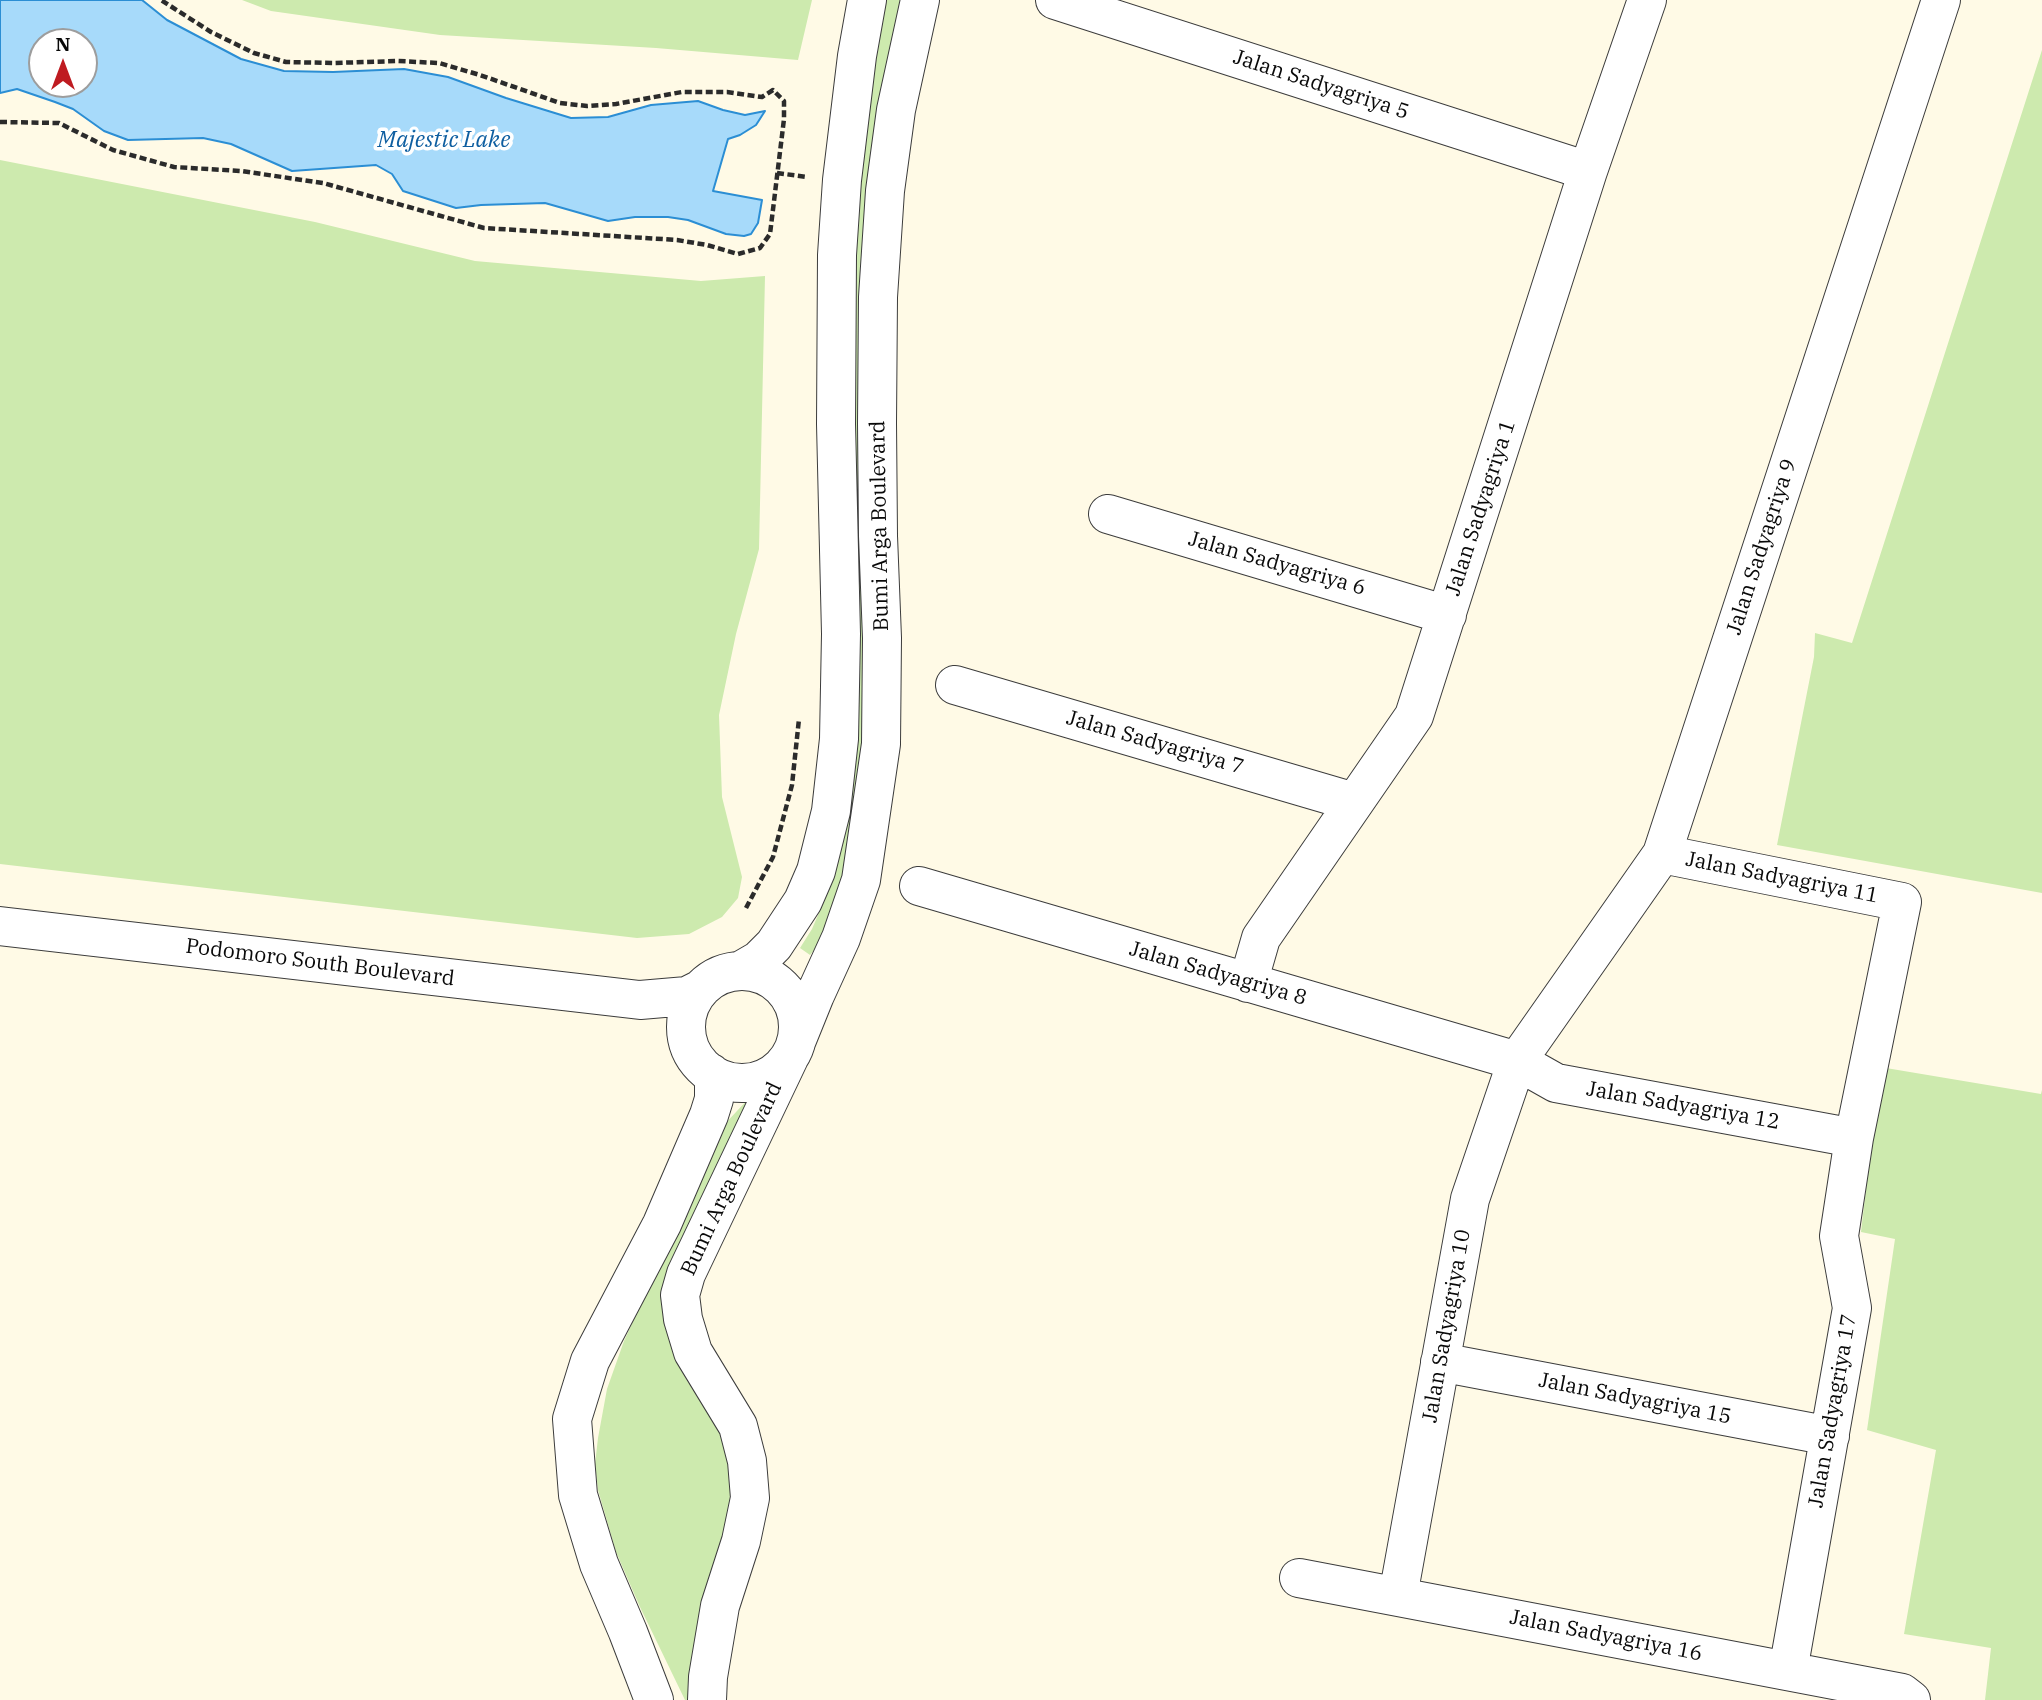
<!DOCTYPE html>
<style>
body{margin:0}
#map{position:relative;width:2042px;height:1700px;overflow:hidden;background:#fffae6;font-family:"IBM Plex Serif",serif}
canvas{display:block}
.north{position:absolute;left:28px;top:28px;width:70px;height:70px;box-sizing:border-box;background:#fff;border:2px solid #9d9d9d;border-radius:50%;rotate:0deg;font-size:19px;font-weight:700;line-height:28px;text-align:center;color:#090909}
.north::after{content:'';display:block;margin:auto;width:24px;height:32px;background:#bf1b21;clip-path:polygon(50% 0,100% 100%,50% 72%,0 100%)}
</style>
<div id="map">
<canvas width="2042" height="1700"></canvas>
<div class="north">N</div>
</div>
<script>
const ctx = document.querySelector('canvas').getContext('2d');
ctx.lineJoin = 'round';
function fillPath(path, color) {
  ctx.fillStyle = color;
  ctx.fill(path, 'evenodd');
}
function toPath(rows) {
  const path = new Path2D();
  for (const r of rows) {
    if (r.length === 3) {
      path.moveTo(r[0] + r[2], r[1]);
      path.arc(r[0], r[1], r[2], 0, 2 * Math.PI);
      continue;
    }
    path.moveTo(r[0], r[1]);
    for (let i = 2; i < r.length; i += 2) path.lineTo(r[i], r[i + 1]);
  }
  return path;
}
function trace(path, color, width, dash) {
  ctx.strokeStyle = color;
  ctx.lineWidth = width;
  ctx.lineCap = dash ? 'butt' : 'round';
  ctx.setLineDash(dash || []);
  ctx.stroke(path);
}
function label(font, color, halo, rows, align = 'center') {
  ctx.font = font + ' "IBM Plex Serif",serif';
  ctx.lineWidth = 7;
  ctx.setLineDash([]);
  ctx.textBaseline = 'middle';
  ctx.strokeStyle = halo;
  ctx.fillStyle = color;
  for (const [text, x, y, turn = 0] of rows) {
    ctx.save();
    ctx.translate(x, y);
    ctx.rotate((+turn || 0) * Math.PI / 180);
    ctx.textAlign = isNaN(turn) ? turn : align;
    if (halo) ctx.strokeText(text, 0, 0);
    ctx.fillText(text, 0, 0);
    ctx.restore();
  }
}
fillPath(toPath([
 [242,0,812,0,798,60,656,48,440,35,271,11],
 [886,0,900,0,882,109,860,304,858,356,865,724,845,877,822,940,810,955,800,948,812,929,830,887,846,302,878,38],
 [2042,50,2042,893,1777,845,1814,657,1815,633,1852,643],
 [0,160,315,222,475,261,701,281,765,276,759,549,736,634,719,715,722,797,742,877,738,898,722,917,689,934,637,938,0,864],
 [1880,1067,2041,1094,2042,1090,2042,1700,1985,1700,1991,1648,1904,1634,1936,1450,1867,1430,1895,1239,1861,1232],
 [751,1096,676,1353,686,1379,710,1414,732,1456,735,1488,694,1700,685,1700,640,1607,616,1552,598,1490,595,1464,598,1438,607,1389,624,1341,722,1127]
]), '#cdeaae');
const water = toPath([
 [0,0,142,0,167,20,241,59,284,71,333,72,404,69,448,77,506,98,571,118,608,117,651,105,698,101,723,110,745,115,765,111,756,125,740,135,728,139,713,191,762,200,758,223,751,234,744,236,726,234,688,220,668,217,635,217,608,221,545,203,481,205,456,208,403,191,392,174,376,165,292,171,231,144,203,138,128,140,104,131,73,109,55,102,17,89,0,93,0,0],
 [42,42,84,42,84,84,42,84,42,42]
]);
fillPath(water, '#a7dafa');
trace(water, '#2b8ed4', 2);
const minor = toPath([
 [1055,0,1588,171],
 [1108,514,1447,615],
 [955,685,1354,802],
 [1662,854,1902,902,1854,1138,1839,1236,1852,1308,1788,1671],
 [919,886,1517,1061,1556,1083,1854,1138],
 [0,926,640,1000,687,996,701,989],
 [740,971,759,960,774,945,803,901,816,871,831,811,839,739,841,634,836,424,837,255,842,180,857,56,867,0],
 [742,1027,56],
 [1248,983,1261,938,1414,716,1588,171,1647,0],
 [796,1042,815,995,841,938,861,880,881,744,882,638,878,536,877,423,878,297,885,191,896,110,920,0],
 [1440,1362,1830,1436],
 [1299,1578,1902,1693,1911,1700],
 [1398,1596,1470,1199,1517,1061,1662,854,1941,0],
 [654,1700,628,1632,599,1564,578,1495,572,1419,590,1361,662,1224,709,1115,714,1099,714,1082,711,1073],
 [707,1700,708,1677,720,1606,741,1541,750,1498,747,1461,738,1426,693,1352,683,1319,680,1295,686,1274,789,1058]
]);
trace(minor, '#3c3c3c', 40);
trace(toPath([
 [0,122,59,123,113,150,174,167,241,171,323,183,484,228,677,240,707,245,738,254,760,248,770,234,784,119,784,101,773,90,762,97,727,92,682,92,616,104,587,106,560,103,480,75,439,63,398,61,333,63,286,62,254,53,211,32,161,0],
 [777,173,807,177],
 [746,908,773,857,792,785,799,719]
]), '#2b2b2b', 4.5, [7, 3.5]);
trace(minor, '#fff', 38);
label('21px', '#090909', '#fff', [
 ["Jalan Sadyagriya 5",1321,85,18],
 ["Jalan Sadyagriya 1",1481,508,-72],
 ["Bumi Arga Boulevard",880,526,-91],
 ["Jalan Sadyagriya 9",1762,547,-72],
 ["Jalan Sadyagriya 6",1277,564,16],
 ["Jalan Sadyagriya 7",1155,743,16],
 ["Jalan Sadyagriya 11",1782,878,11],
 ["Podomoro South Boulevard",320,963,7],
 ["Jalan Sadyagriya 8",1218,974,16],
 ["Jalan Sadyagriya 12",1683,1106,10],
 ["Bumi Arga Boulevard",732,1179,-65],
 ["Jalan Sadyagriya 10",1447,1326,-80],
 ["Jalan Sadyagriya 15",1635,1399,11],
 ["Jalan Sadyagriya 17",1833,1411,-80],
 ["Jalan Sadyagriya 16",1606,1636,11]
]);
label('italic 23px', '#0e5ea0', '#fff', [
 ["Majestic Lake",444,140]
]);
</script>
